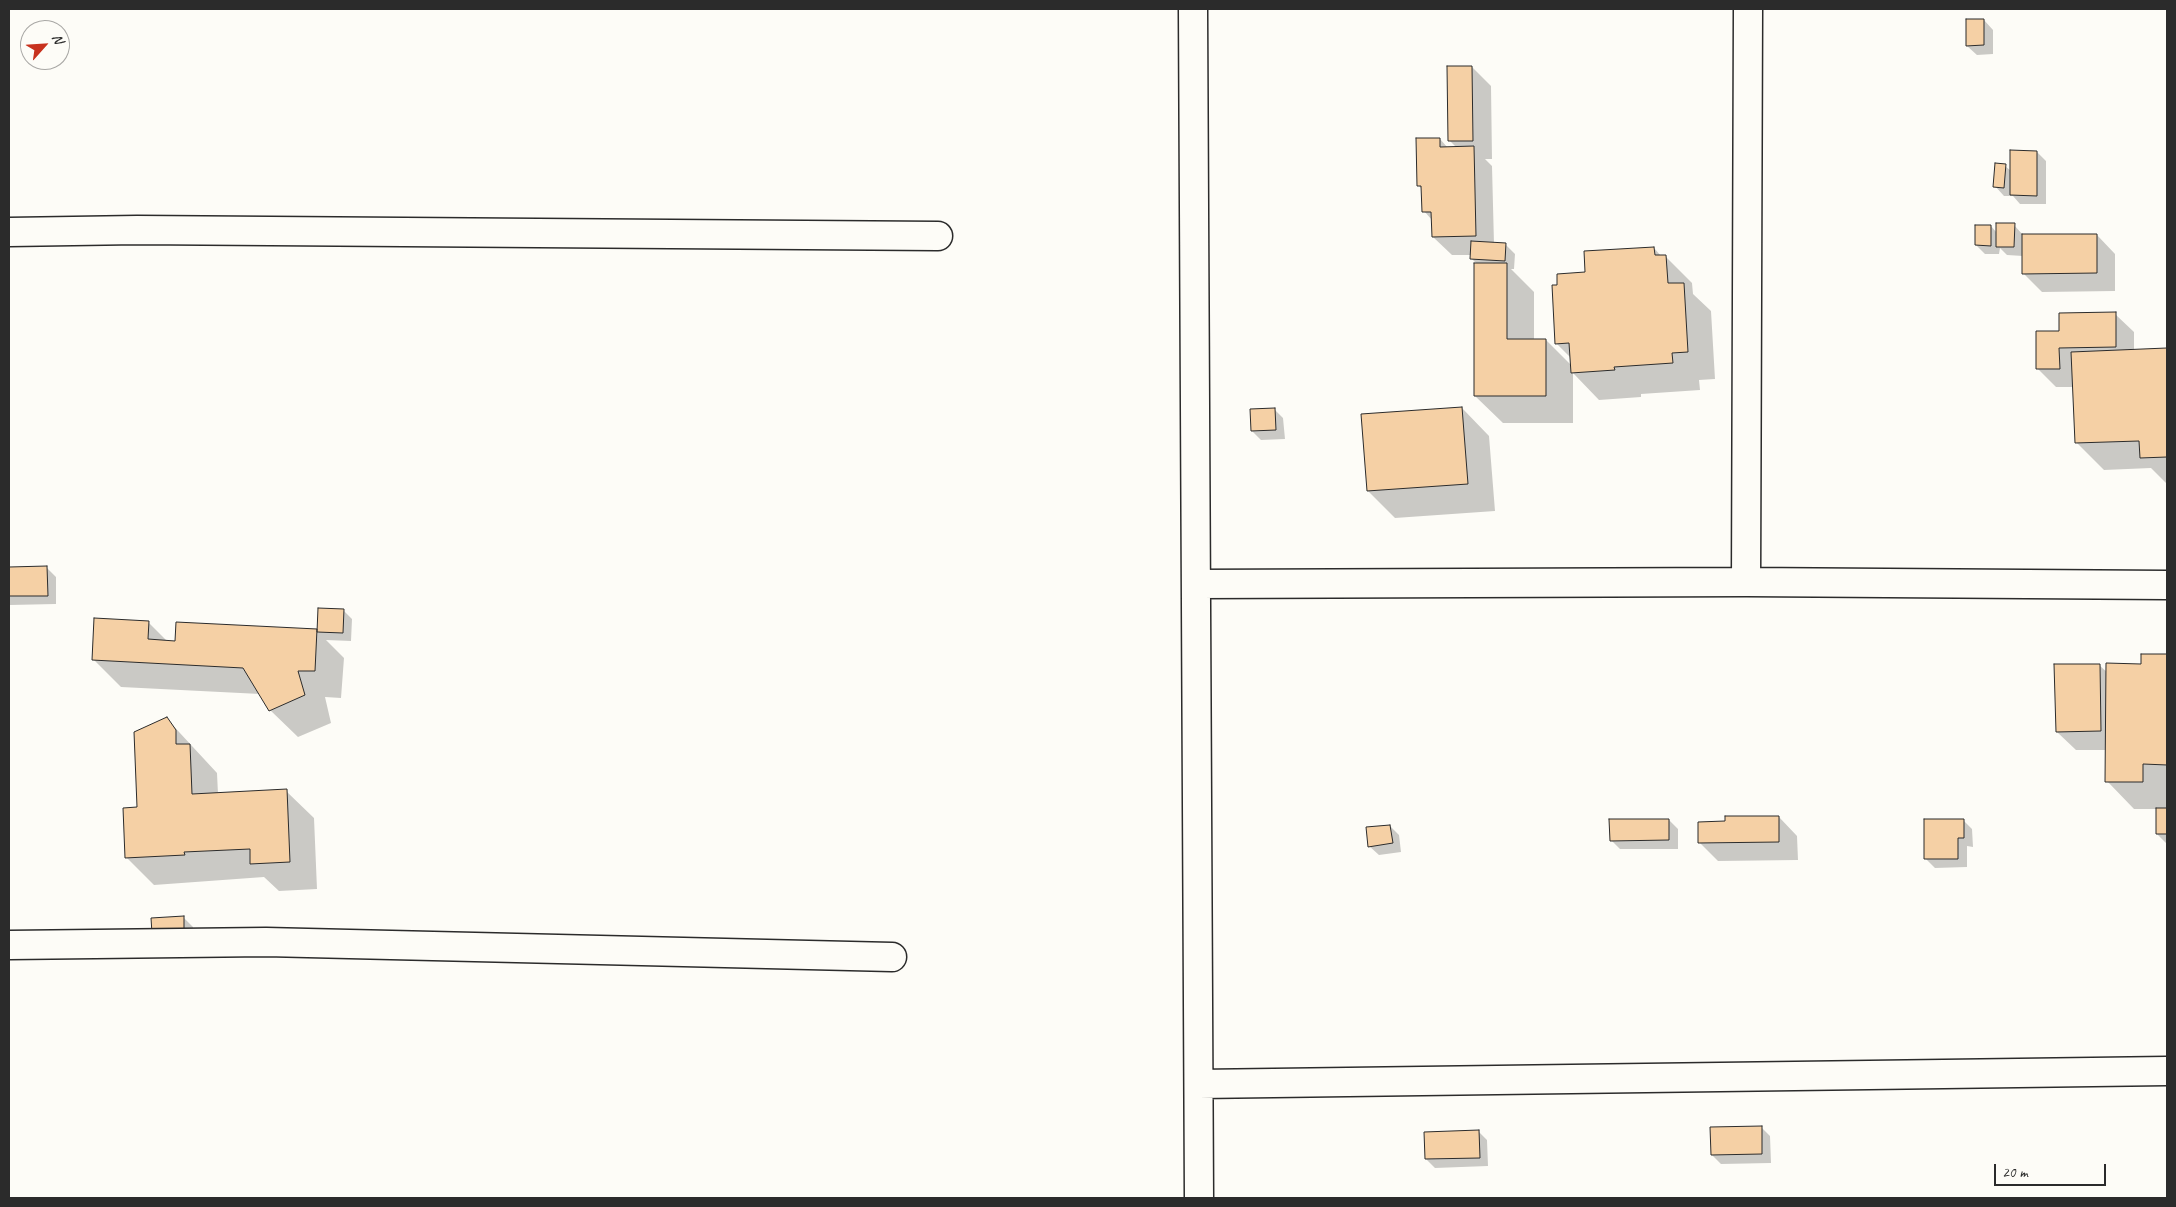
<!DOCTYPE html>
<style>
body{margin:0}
#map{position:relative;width:2176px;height:1207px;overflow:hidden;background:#fdfcf7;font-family:Caveat,sans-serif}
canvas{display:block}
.frame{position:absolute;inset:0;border:10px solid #2b2b2b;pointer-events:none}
.north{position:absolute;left:20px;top:20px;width:50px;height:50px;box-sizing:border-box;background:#fdfcf7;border:1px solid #a9a8a5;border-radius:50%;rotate:64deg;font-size:14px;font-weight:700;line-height:20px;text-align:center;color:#2b2b2b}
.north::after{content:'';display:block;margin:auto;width:18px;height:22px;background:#c8321e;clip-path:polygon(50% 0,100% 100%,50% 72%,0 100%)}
.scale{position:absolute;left:1994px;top:1164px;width:112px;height:22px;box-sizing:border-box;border:2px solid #2b2b2b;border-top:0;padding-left:6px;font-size:15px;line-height:18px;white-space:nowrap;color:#2b2b2b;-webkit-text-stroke:4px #fdfcf7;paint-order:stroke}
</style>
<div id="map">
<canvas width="2176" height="1207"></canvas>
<div class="frame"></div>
<div class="north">N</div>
<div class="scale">20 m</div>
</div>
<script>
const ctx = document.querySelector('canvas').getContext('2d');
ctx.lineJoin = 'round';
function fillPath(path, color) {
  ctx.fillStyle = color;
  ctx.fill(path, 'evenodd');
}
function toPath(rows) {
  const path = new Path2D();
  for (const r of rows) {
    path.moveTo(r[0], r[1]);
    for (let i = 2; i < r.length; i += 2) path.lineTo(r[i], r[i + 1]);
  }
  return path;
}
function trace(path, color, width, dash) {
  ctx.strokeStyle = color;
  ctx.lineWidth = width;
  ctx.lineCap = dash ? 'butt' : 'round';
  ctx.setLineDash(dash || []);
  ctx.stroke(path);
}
fillPath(toPath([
 [1984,20,1993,30,1993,54,1977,55,1967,46],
 [1472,67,1491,86,1492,159,1485,159,1492,166,1494,244,1506,245,1515,254,1514,269,1511,269,1534,292,1534,340,1546,340,1572,366,1571,358,1557,344,1558,286,1586,273,1654,248,1661,256,1665,256,1692,283,1693,294,1711,311,1715,379,1699,380,1700,390,1641,394,1641,397,1599,400,1573,373,1573,423,1503,423,1475,396,1477,264,1471,258,1472,255,1452,255,1433,237,1432,220,1424,211,1423,190,1419,186,1440,139,1448,148,1457,148,1449,140],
 [2037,152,2046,161,2046,204,2020,204,2013,196,2004,196,1995,186,2005,166,2011,171],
 [2014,225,2023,235,2097,235,2115,254,2115,291,2042,292,2023,273,2023,256,2007,255,2000,248,1999,254,1985,254,1976,245,1991,226,1997,233],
 [2115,314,2134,332,2134,350,2167,349,2167,484,2151,468,2104,470,2077,443,2074,387,2056,387,2038,369,2060,332],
 [1462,408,1489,436,1495,511,1395,518,1368,491],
 [1274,409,1283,418,1285,439,1261,440,1252,431],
 [9,568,47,568,56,577,56,604,10,605],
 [319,609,343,610,352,619,351,641,326,640,344,658,341,698,325,697,331,723,298,737,270,710,260,694,121,687,94,660,148,622,167,641,176,642,316,630,319,633],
 [2142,655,2167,655,2167,844,2157,834,2157,809,2134,809,2107,781,2107,750,2076,750,2057,732,2099,665,2108,673,2143,665],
 [167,719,217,773,218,794,286,791,314,818,317,889,279,891,264,877,154,885,126,857,138,808],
 [1779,817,1797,836,1798,860,1718,861,1699,842,1726,823],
 [1669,820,1678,829,1678,849,1620,849,1611,840],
 [1963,820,1972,829,1973,847,1967,846,1967,867,1935,868,1925,858],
 [1390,826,1399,835,1401,852,1379,855,1369,846],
 [184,918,193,927,193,941,162,942],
 [1761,1127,1770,1136,1771,1163,1721,1164,1712,1155],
 [1478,1131,1487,1140,1488,1166,1435,1168,1426,1159]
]), '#0003');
const building = toPath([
 [1966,19,1984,19,1984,45,1966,46,1966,19],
 [1447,66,1472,66,1473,141,1448,141,1447,66],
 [1416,138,1440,138,1440,147,1474,146,1476,236,1432,237,1431,212,1422,212,1421,186,1417,186,1416,138],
 [2010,150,2037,151,2037,196,2010,195,2010,150],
 [1995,163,2006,164,2004,188,1993,187,1995,163],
 [1996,223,2015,223,2014,247,1996,247,1996,223],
 [1975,225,1991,225,1991,246,1975,245,1975,225],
 [2022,234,2097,234,2097,273,2022,274,2022,234],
 [1471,241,1506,243,1505,261,1470,259,1471,241],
 [1654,247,1655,255,1666,255,1668,283,1684,283,1688,352,1672,353,1673,363,1614,367,1615,370,1571,373,1569,343,1555,344,1552,285,1557,285,1557,274,1585,272,1584,251,1654,247],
 [1474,263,1507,263,1507,339,1546,339,1546,396,1474,396,1474,263],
 [2116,312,2116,347,2059,348,2060,369,2036,369,2036,331,2059,331,2059,313,2116,312],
 [2167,348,2167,457,2140,458,2139,441,2075,443,2071,352,2167,348],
 [1462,407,1468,484,1367,491,1361,414,1462,407],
 [1275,408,1276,430,1251,431,1250,409,1275,408],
 [47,566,48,596,9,596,9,567,47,566],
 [318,608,344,609,343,633,317,632,318,608],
 [94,618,149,621,148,639,175,641,176,622,317,629,315,671,298,671,305,695,269,711,243,668,92,660,94,618],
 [2141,654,2167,654,2167,765,2143,764,2143,782,2105,782,2106,663,2141,664,2141,654],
 [2054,664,2100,664,2101,731,2056,732,2054,664],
 [167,717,176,730,176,744,190,744,192,794,287,789,290,862,250,864,250,849,184,852,185,855,125,858,123,808,137,807,134,732,167,717],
 [2156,808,2167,808,2167,834,2156,834,2156,808],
 [1725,816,1779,816,1779,842,1698,843,1698,822,1725,821,1725,816],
 [1609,819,1669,819,1669,840,1610,841,1609,819],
 [1924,819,1964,819,1964,838,1958,838,1958,859,1924,859,1924,819],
 [1390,825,1393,843,1368,847,1366,827,1390,825],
 [184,916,184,933,152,934,151,918,184,916],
 [1762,1126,1762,1154,1711,1155,1710,1127,1762,1126],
 [1479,1130,1480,1158,1425,1159,1424,1132,1479,1130]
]);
fillPath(building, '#f5d0a5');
trace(building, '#2b2b2b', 1);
const street = toPath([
 [1193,9,1199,1198],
 [9,232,137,230,938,236],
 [1746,582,1748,9],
 [1197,584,1746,582,2167,585],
 [9,945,266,942,892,957],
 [1199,1084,2167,1071]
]);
trace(street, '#2b2b2b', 31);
trace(street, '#fdfcf7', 28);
</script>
